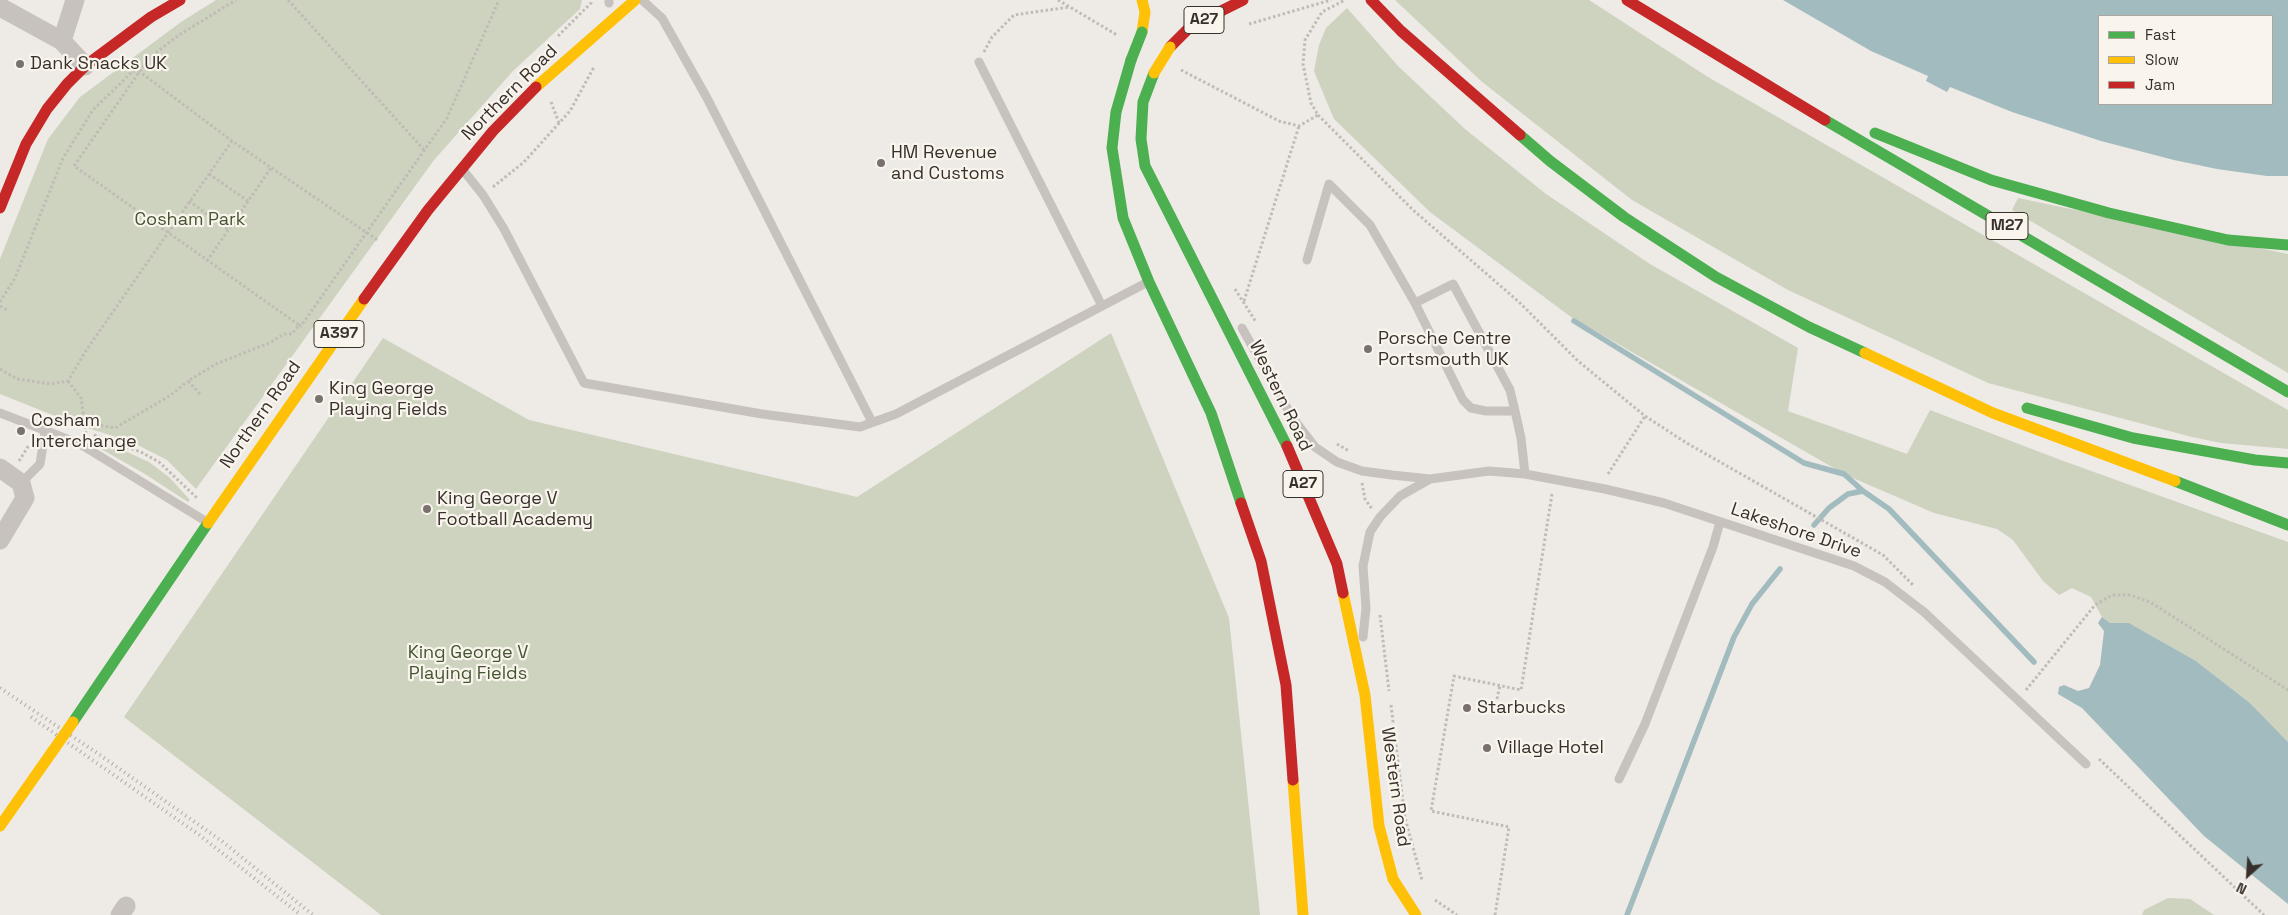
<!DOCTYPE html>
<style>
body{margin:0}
#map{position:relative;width:2288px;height:915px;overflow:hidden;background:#eeeae5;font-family:"Space Grotesk",sans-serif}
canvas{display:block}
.legend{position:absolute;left:2098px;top:15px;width:175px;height:90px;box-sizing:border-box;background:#f9f5ed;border:1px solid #aca69f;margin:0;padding:6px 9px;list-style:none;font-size:15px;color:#38302b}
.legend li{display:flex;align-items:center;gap:10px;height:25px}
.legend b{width:25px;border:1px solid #aca69f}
.north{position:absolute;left:2223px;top:850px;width:50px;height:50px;-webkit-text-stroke:4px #f9f5ed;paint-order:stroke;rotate:206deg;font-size:14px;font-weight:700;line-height:20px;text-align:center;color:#38302b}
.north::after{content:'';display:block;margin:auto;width:18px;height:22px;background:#38302b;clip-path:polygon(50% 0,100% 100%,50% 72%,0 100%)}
</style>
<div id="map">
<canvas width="2288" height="915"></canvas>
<ul class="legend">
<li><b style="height:6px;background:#4caf50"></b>Fast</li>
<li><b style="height:6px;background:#ffc107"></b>Slow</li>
<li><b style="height:6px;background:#c62828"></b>Jam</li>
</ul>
<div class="north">N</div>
</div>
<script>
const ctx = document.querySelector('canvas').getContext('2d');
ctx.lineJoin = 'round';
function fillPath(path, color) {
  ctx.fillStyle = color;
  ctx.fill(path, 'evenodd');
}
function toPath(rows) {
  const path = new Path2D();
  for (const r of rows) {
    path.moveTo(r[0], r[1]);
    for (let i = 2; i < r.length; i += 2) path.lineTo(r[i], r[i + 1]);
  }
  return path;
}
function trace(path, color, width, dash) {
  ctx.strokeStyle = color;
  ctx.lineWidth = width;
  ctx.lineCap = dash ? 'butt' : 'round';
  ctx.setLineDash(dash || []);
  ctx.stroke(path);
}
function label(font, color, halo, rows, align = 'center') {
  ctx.font = font + ' "Space Grotesk",sans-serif';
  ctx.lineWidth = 4.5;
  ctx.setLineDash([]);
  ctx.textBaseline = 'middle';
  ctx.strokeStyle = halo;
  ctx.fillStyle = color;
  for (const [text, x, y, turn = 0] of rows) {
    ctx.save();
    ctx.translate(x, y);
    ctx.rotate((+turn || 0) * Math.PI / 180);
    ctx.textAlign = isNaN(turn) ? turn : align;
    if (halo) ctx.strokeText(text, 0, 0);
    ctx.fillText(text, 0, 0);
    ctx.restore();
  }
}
fillPath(toPath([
 [216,0,582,0,580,9,513,71,434,160,196,489,167,460,132,442,75,424,0,394,0,259,48,139,80,97,181,22],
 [1395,0,1589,0,1708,77,2288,410,2288,449,2221,443,2192,437,1988,383,1788,290,1632,200,1481,81],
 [1347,8,1399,67,1465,129,1546,194,1650,264,1798,348,1788,411,1907,454,1930,410,2058,459,2288,542,2288,742,2250,703,2196,661,2129,623,2110,623,2102,617,2091,597,2072,588,2059,595,2043,581,2013,540,1997,529,1934,513,1846,475,1571,317,1430,212,1334,119,1314,71,1319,45,1326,28],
 [2018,198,2288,254,2288,373,2012,210],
 [1111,333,1229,618,1260,915,381,915,124,717,383,338,529,420,857,497],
 [88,439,125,451,149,462,169,477,190,500,188,502,145,474,87,441],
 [2168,898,2190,899,2214,915,2142,915,2144,910]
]), '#ced3c0');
fillPath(toPath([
 [1783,0,2288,0,2288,176,2267,176,2217,169,2174,160,2101,141,2012,112,1950,87,1947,92,1926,81,1928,76,1871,51],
 [2272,16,2272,104,2099,104,2099,16],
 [2102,617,2110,623,2129,623,2196,661,2250,703,2288,742,2288,904,2204,836,2082,708,2058,694,2059,687,2064,685,2078,691,2089,688,2100,665,2104,631,2098,623]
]), '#a2bbbe');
trace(toPath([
 [1574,321,1804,463,1844,474,1863,491],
 [1814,525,1829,508,1848,494,1863,491,1889,509,2034,662],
 [1627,915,1734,637,1752,604,1780,569]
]), '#a2bbbe', 5.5);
trace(toPath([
 [288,0,425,151],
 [1058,0,1117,35],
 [1249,24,1331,0],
 [558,36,591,3,591,0],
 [984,52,992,37,1014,15,1069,7],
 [1181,70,1279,121,1299,126,1318,115,1311,103,1303,64,1305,40,1322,12,1345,0],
 [551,102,559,123],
 [1318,115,1413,210,1519,302,1578,361,1645,416,1685,442,1883,555,1914,586],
 [209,174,248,201],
 [493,187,524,162,570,111,594,67],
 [189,201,229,230],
 [207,261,271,168],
 [1235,289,1256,322],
 [1244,301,1299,126],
 [0,302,15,278,63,158,93,110,133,71,140,72,232,141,379,241],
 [0,306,7,310],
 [299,325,301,326,447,118,499,0],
 [0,369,17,379,51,384,68,381,87,349,232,141],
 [68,381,81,398,86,433],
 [200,394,188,381,216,364,269,343,284,334,292,334,299,325,74,166,149,58,179,35,236,0],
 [86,423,115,428,171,395,188,381],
 [94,435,141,452,159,462,197,498],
 [1337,444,1349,451],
 [19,461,29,445],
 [1608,474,1645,416],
 [1362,483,1365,499,1372,509],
 [1380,615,1389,691],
 [2026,690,2095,605,2112,595,2130,595,2150,602,2288,690],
 [1497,699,1500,685],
 [1391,705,1405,818,1422,880],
 [2099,759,2264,915],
 [1435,900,1457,915],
 [1495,915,1509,827,1431,811,1454,676,1521,690,1552,494]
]), '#c0bbb5', 3, [2.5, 2.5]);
trace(toPath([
 [642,0,662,18,707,98,872,422],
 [609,3,609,0],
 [979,62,1102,306],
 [463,170,483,195,504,229,584,383,762,414,860,427,896,414,1146,283],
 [1307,260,1329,184,1370,225,1415,303],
 [1242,328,1292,417,1315,447,1337,462,1362,471,1392,475,1430,479,1489,471,1525,474,1605,489,1664,503,1854,566,1885,582,1924,612,2086,764],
 [1515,411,1486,411,1471,408,1463,400,1415,303,1453,284,1510,390,1515,411,1521,438,1525,474],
 [0,413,80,444,207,522],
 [21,483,40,464,45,432],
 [1363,637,1366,608,1363,566,1370,532,1380,517,1400,496,1430,479],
 [1619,779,1645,724,1713,547,1720,522]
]), '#c7c2bd', 9);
trace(toPath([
 [0,7,62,41,85,66],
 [62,41,75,0],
 [0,468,21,483,25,498,0,540],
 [120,915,126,906]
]), '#c7c2bd', 19);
trace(toPath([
 [1131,60,1116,112,1112,148,1123,218,1149,282,1211,413,1241,503],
 [1154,73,1143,102,1141,139,1145,166,1287,446],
 [1825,120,2288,392],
 [1875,133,1991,180,2109,213,2228,240,2288,245],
 [1520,135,1550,161,1624,217,1716,277,1809,327,1865,353],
 [2027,408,2133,438,2255,460,2288,463],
 [2175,481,2288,525],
 [73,722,208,523]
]), '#4caf50', 11);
trace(toPath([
 [1142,0,1145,12,1142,32],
 [536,87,635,0],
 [1865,353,1993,413,2175,481],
 [208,523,364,299],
 [1343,593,1365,695,1379,826,1393,879,1416,915],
 [1293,780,1303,915],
 [0,826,52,752]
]), '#ffc107', 11);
trace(toPath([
 [1371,0,1401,31,1520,135],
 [1627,0,1825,120],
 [1170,47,1191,26,1243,0],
 [0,208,26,144,47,109,67,84,85,66,151,17,180,0],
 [364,299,428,210,493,131,536,87],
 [1287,446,1337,564,1343,593],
 [1241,503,1261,561,1286,685,1293,780]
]), '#c62828', 11);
trace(toPath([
 [0,688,100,755,223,842,313,915],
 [31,717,198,834,301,915]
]), '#afaba7', 4, [1, 4]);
trace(toPath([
 [1131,60,1142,32]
]), '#4caf50', 11);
trace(toPath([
 [1154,73,1170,47],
 [52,752,73,722]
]), '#ffc107', 11);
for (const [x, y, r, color] of [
 [20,64,5,"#78716c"],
 [881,163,5,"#78716c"],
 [1368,349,5,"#78716c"],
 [319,399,5,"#78716c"],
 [21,431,5,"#78716c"],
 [427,509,5,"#78716c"],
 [1467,708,5,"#78716c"],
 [1487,748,5,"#78716c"]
]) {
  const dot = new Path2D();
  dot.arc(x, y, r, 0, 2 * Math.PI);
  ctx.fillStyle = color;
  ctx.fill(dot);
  trace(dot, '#f9f5ed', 2);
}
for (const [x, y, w] of [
 [1204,20,40],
 [2007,226,42],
 [339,334,50],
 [1303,484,40]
]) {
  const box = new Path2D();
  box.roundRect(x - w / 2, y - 13.5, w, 27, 4);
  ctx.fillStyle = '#f9f5ed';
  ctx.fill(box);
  trace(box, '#38302b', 1);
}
label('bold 16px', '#38302b', null, [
 ["A27",1204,20],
 ["M27",2007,226],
 ["A397",339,334],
 ["A27",1303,484]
]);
label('18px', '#38302b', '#f9f5ed', [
 ["Dank Snacks UK",30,64],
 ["HM Revenue",891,153],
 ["and Customs",891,174],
 ["Porsche Centre",1378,339],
 ["Portsmouth UK",1378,360],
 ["King George",329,389],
 ["Playing Fields",329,410],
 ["Cosham",31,421],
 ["Interchange",31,442],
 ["King George V",437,499],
 ["Football Academy",437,520],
 ["Starbucks",1477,708],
 ["Village Hotel",1497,748]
], 'left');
label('18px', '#38302b', '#f9f5ed', [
 ["Northern Road",510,93,-45],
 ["Western Road",1280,396,64],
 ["Northern Road",261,415,-55],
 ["Lakeshore Drive",1796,531,19],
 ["Western Road",1395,787,82]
]);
label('18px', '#445531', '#f9f5ed', [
 ["Cosham Park",190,220],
 ["King George V",468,653],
 ["Playing Fields",468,674]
]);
</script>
